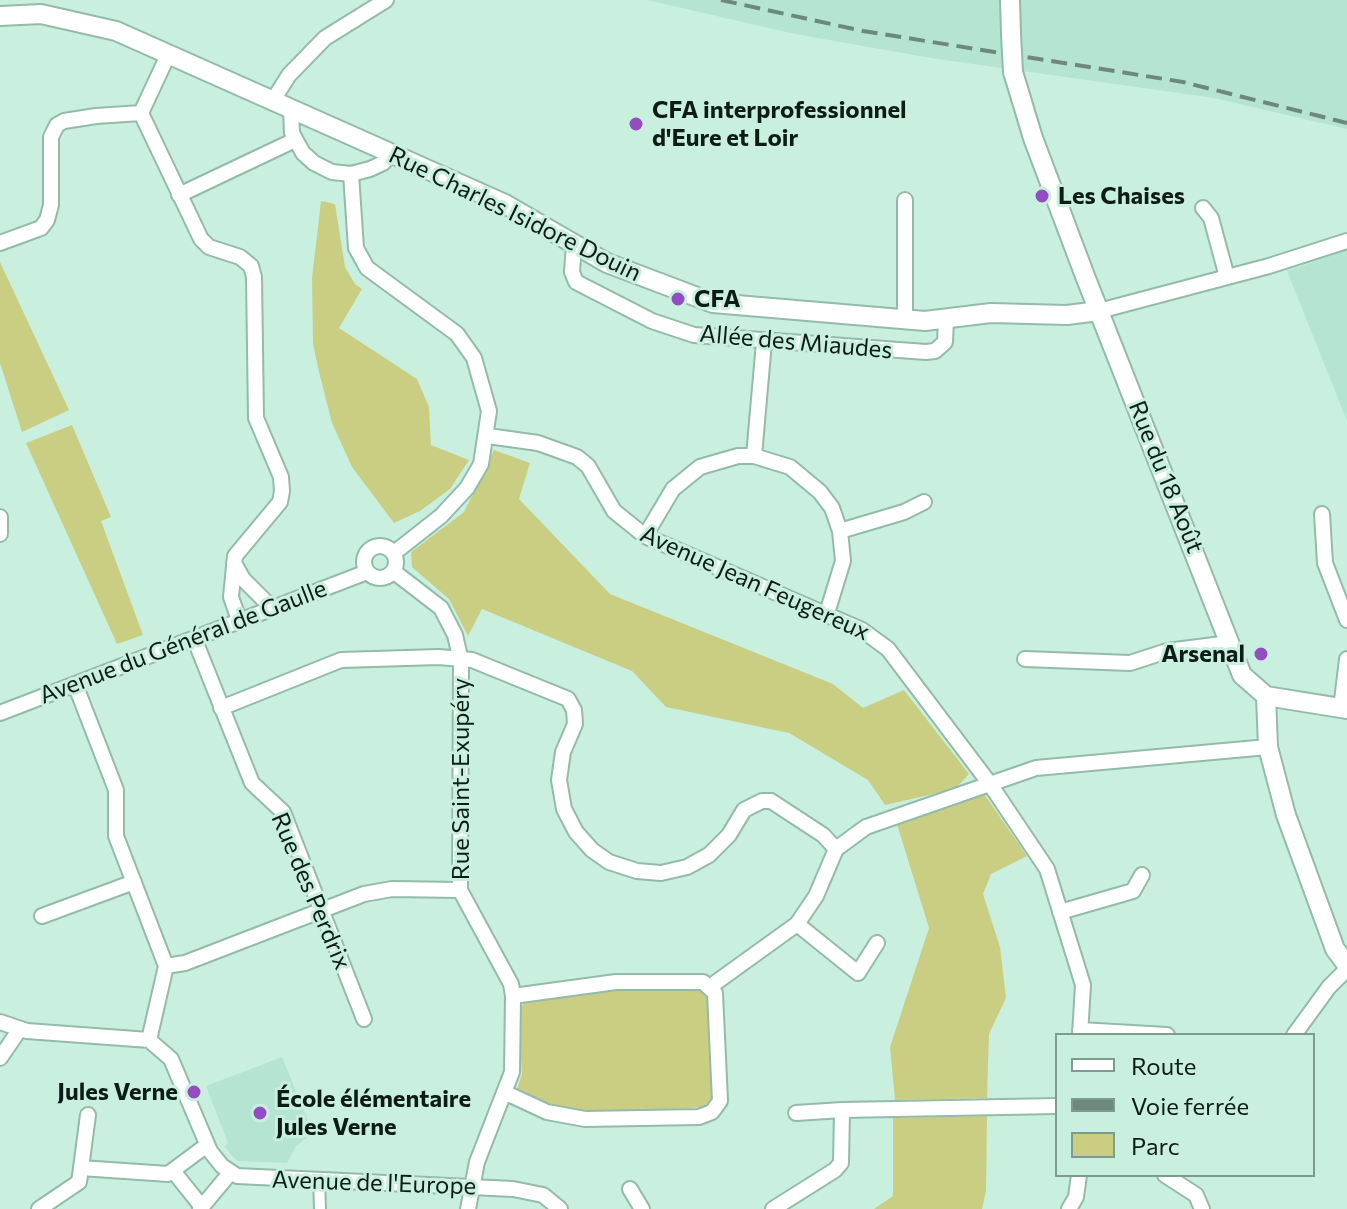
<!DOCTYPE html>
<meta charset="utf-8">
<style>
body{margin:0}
#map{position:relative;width:1347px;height:1209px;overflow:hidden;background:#c9f0df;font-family:Commissioner,sans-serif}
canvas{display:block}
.legend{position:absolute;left:1055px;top:1033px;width:260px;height:144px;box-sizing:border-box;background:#c9f0df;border:2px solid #7e9b8f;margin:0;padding:10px 14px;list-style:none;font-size:24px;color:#0e1c17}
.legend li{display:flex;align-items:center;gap:16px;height:40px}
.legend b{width:40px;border:2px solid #7e9b8f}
</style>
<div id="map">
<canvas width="1347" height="1209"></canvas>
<ul class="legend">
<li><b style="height:10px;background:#fff"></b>Route</li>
<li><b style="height:10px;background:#6d887d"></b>Voie ferrée</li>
<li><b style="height:22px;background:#cace83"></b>Parc</li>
</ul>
</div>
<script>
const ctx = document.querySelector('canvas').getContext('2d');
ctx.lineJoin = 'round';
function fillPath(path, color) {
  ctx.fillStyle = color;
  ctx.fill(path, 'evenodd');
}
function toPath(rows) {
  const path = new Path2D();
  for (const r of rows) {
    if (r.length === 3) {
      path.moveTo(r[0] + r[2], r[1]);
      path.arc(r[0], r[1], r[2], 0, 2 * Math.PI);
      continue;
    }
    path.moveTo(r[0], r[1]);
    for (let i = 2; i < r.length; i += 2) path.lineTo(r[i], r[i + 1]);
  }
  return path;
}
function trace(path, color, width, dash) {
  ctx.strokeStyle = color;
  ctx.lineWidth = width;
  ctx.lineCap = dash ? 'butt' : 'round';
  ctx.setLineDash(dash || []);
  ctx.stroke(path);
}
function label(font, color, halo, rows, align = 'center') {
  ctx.font = font + ' Commissioner,sans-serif';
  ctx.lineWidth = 6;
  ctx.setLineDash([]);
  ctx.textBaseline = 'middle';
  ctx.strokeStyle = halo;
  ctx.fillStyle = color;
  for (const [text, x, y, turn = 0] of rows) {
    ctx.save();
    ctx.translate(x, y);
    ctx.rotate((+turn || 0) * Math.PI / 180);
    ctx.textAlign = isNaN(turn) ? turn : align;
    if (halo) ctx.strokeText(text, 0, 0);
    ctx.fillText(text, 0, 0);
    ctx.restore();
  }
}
fillPath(toPath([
 [647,0,1347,0,1347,129,1214,98,931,58,795,34],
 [1347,250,1347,421,1287,271],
 [282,1057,313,1133,296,1146,287,1163,237,1161,224,1146,228,1143,206,1086]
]), '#b5e4d0');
fillPath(toPath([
 [321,201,335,204,345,267,355,284,362,289,339,328,417,379,429,407,431,445,469,460,450,489,420,511,394,523,352,467,332,423,319,372,313,344,312,278],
 [0,262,69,410,22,432,0,363],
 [72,425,111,517,101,521,143,635,117,644,26,443],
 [494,450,530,463,519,499,610,594,833,684,863,708,904,690,969,774,955,789,885,805,868,780,789,733,666,707,632,671,482,609,468,636,449,599,412,567,411,552,464,512],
 [982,791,1027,856,991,874,983,894,1000,947,1006,998,989,1034,987,1098,895,1100,890,1047,929,928,896,821],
 [701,988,710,997,715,1091,707,1107,590,1113,539,1105,517,1089,522,1074,518,1010,527,1000,611,989],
 [987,1116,986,1191,982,1209,874,1209,893,1196,893,1118]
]), '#cace83');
const pedestrian = toPath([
 [319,1179,320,1209]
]);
const minor = toPath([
 [272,102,289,75,325,38,386,0],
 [291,111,292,133,303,153,314,163,332,172,351,174,370,169,383,163,392,153],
 [141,113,201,239,209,247,240,257,251,266,254,277,256,418,281,477,282,491,280,502,235,556,231,597,239,620],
 [141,113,168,55],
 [351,174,356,248,367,268,457,334,474,358,489,411,481,464,467,488,441,516,394,553],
 [179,195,295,140],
 [1203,208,1211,218,1227,277],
 [0,243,41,228,47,220,51,205,51,137,57,125,64,121,96,116,141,113],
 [574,244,572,272,576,282,652,321,694,335,926,352,935,351,945,342,946,320],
 [1099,311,1269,266,1347,241],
 [905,320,905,200],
 [488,436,538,443,577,457,588,466,614,511,645,536,862,630,888,649,990,784,1047,869,1083,985,1080,1035],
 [754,456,764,342],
 [1322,514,1325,563,1347,620],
 [0,517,0,534],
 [840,531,904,512,924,502],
 [645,536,673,489,700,467,738,456,754,456,790,467,820,492,832,508,840,531,843,561,827,613],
 [380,562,16],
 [234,563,243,579,271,607],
 [393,571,441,608,455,635,461,661,460,890,511,984,513,996,512,1072,477,1162,468,1209],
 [194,638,252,783,283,812,364,1019],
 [1025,659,1130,663,1167,651,1230,643],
 [75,684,116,790,116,836,166,966,149,1040],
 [221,708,341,660,439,657,472,660,568,699,574,710,575,724,563,752,559,780,564,809,576,832,592,850,609,862,637,871,661,873,687,867,709,855,729,835,744,810,762,801,771,801,823,835,836,849],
 [1341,709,1347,659],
 [0,713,367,572],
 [1060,912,1133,891,1142,875],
 [42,916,134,882],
 [797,924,858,973,877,943],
 [166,966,185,963,364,894,392,889,460,890],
 [711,986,797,924,816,896,836,849,866,827,1036,768,1268,747],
 [0,1022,27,1031,149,1040,171,1059,210,1151,222,1166,237,1176,513,1189,543,1195,560,1209],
 [1080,1030,1167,1035],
 [1294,1035,1329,987,1347,969],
 [0,1058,20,1029],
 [506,1093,547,1112,585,1119,699,1117,712,1112,720,1101,715,993,703,982,616,982,513,996],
 [796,1113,842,1110],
 [81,1168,88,1115],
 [174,1172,202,1207],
 [1165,1175,1196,1195,1202,1209],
 [630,1189,642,1209],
 [39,1209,79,1182,81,1168,168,1174,207,1145],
 [200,1209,231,1172],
 [773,1209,835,1170,841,1163,842,1110,1057,1106],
 [1069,1209,1076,1197,1079,1175]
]);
const tertiary = toPath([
 [1010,0,1011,34],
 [0,16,41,14,116,31,505,204,607,263,713,303,925,321,991,313,1067,315,1099,311],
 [1013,72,1033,138,1085,276,1242,675,1266,696,1268,747,1286,815,1335,949,1347,965],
 [1266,696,1347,709]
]);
trace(pedestrian, '#94baaa', 14);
trace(minor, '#94baaa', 18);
trace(tertiary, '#94baaa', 22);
trace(pedestrian, '#fff', 10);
trace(minor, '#fff', 14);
trace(tertiary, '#fff', 18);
trace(toPath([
 [721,0,863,31,1183,82,1347,123]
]), '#6d887d', 4, [16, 8]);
const tertiaryBridge = toPath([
 [1011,34,1013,72]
]);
trace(tertiaryBridge, '#94baaa', 22, []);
trace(tertiaryBridge, '#fff', 18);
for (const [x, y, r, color] of [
 [636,124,8,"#934dc0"],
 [1042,196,8,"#934dc0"],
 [678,299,8,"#934dc0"],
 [1261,654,8,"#934dc0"],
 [194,1092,8,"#934dc0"],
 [260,1113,8,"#934dc0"]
]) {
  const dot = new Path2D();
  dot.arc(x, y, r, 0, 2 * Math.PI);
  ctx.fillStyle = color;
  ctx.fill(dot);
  trace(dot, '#c9f0df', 3);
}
label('bold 24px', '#0e1c17', '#c9f0df', [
 ["CFA interprofessionnel",652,110],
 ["d'Eure et Loir",652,138],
 ["Les Chaises",1058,196],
 ["CFA",694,299],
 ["Arsenal",1245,654,"right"],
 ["Jules Verne",178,1092,"right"],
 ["École élémentaire",276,1099],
 ["Jules Verne",276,1127]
], 'left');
label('24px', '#0e1c17', '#c9f0df', [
 ["Rue Charles Isidore Douin",515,214,26],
 ["Allée des Miaudes",796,342,5],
 ["Rue du 18 Août",1166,477,68],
 ["Avenue Jean Feugereux",755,583,24],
 ["Avenue du Général de Gaulle",183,642,-21],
 ["Rue Saint-Exupéry",461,779,-90],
 ["Rue des Perdrix",311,891,67],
 ["Avenue de l'Europe",374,1183,2]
]);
</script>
